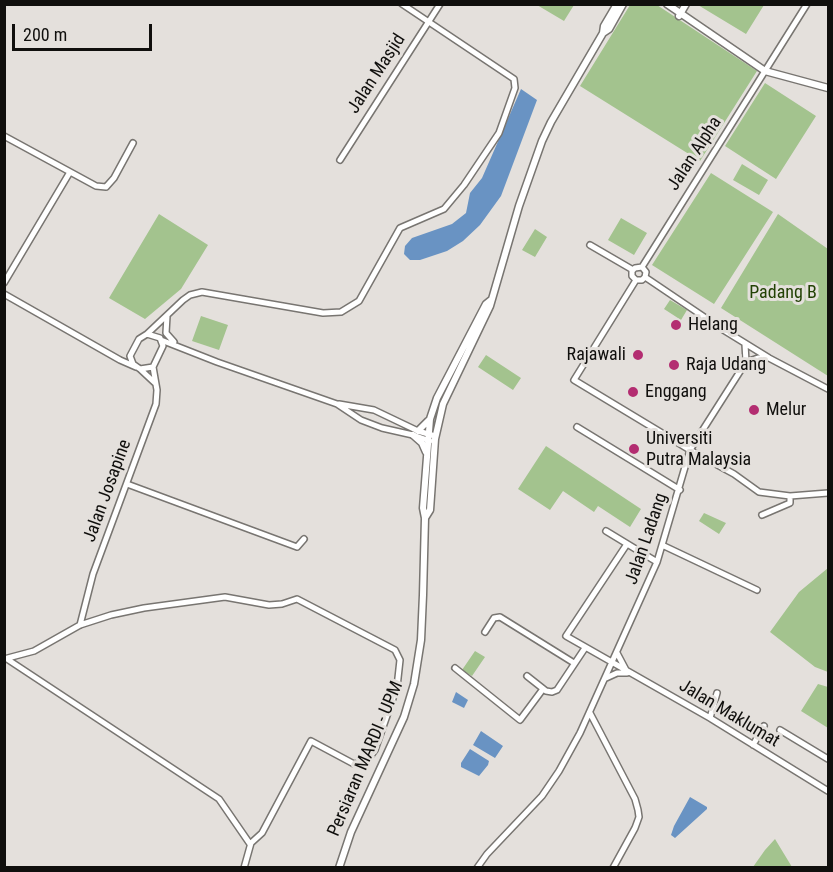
<!DOCTYPE html>
<style>
body{margin:0}
#map{position:relative;width:833px;height:872px;overflow:hidden;background:#e4e0dc;font-family:"Roboto Condensed",sans-serif}
canvas{display:block}
.frame{position:absolute;inset:0;border:6px solid #100f0d;pointer-events:none}
.scale{position:absolute;left:12px;top:24px;width:140px;height:27px;box-sizing:border-box;border:3px solid #100f0d;border-top:0;padding-left:8px;font-size:18px;line-height:21px;white-space:nowrap;color:#100f0d;-webkit-text-stroke:4px #e4e0dc;paint-order:stroke}
</style>
<div id="map">
<canvas width="833" height="872"></canvas>
<div class="frame"></div>
<div class="scale">200 m</div>
</div>
<script>
const ctx = document.querySelector('canvas').getContext('2d');
ctx.lineJoin = 'round';
function fillPath(path, color) {
  ctx.fillStyle = color;
  ctx.fill(path, 'evenodd');
}
function toPath(rows) {
  const path = new Path2D();
  for (const r of rows) {
    path.moveTo(r[0], r[1]);
    for (let i = 2; i < r.length; i += 2) path.lineTo(r[i], r[i + 1]);
  }
  return path;
}
function trace(path, color, width, dash) {
  ctx.strokeStyle = color;
  ctx.lineWidth = width;
  ctx.lineCap = dash ? 'butt' : 'round';
  ctx.setLineDash(dash || []);
  ctx.stroke(path);
}
function label(font, color, halo, rows, align = 'center') {
  ctx.font = font + ' "Roboto Condensed",sans-serif';
  ctx.lineWidth = 6;
  ctx.setLineDash([]);
  ctx.textBaseline = 'middle';
  ctx.strokeStyle = halo;
  ctx.fillStyle = color;
  for (const [text, x, y, turn = 0] of rows) {
    ctx.save();
    ctx.translate(x, y);
    ctx.rotate((+turn || 0) * Math.PI / 180);
    ctx.textAlign = isNaN(turn) ? turn : align;
    if (halo) ctx.strokeText(text, 0, 0);
    ctx.fillText(text, 0, 0);
    ctx.restore();
  }
}
fillPath(toPath([
 [537,5,574,4,574,5,564,21],
 [630,5,657,5,757,71,700,161,580,86],
 [698,5,764,5,746,34],
 [765,83,816,116,776,179,725,146],
 [742,164,768,180,759,195,733,180],
 [711,173,773,212,714,304,652,265],
 [159,214,208,245,181,289,145,319,109,298],
 [778,214,828,249,828,376,721,308],
 [621,218,647,233,634,255,608,240],
 [535,229,547,237,535,257,522,250],
 [670,300,687,310,681,320,664,309],
 [201,316,228,325,219,350,192,341],
 [486,355,521,378,513,390,478,367],
 [546,446,641,509,630,527,598,506,594,512,563,491,550,510,518,489],
 [704,513,726,523,719,534,699,521],
 [828,568,828,672,815,667,770,632,799,592],
 [475,651,485,657,472,676,462,670],
 [818,684,828,687,828,728,801,711],
 [775,839,792,867,753,867,765,850]
]), '#a3c38e');
fillPath(toPath([
 [521,89,537,100,501,196,480,225,463,241,447,251,420,260,410,260,404,254,405,246,412,238,452,224,466,213,470,193,482,178],
 [456,692,468,700,464,708,452,702],
 [481,731,503,746,495,758,473,745],
 [470,749,489,761,488,765,479,776,461,767,461,763],
 [690,797,707,807,707,809,675,838,671,835,674,826]
]), '#6993c3');
const minor = toPath([
 [4,136,96,186,106,187,114,178,133,143],
 [340,160,440,4],
 [590,245,633,270],
 [642,267,807,4],
 [645,277,642,280,636,280,632,276,632,271,635,268,642,267,646,272,645,277,722,329,769,358,828,389],
 [636,280,574,380,690,450,734,474,759,492,790,496,828,493],
 [4,283,70,172],
 [4,294,120,360,136,367],
 [167,316,166,333,174,342],
 [147,334,183,300,190,295,202,292,323,313,341,312,359,301,400,228,444,209,464,185,499,133,515,88,514,79,402,4],
 [147,334,160,338,163,346,153,367,140,369,133,364,130,356,139,339,147,334],
 [161,340,217,362,337,404,361,420,382,428,413,435,430,441],
 [746,362,758,358,767,358],
 [140,369,155,383],
 [339,404,374,410,418,431,435,436],
 [577,427,680,490],
 [127,484,297,547,304,539],
 [762,515,790,503,790,496],
 [606,531,657,562],
 [627,544,566,636,710,718,828,791],
 [662,545,757,590],
 [80,625,93,574,156,404,157,390,153,367],
 [485,632,494,618,500,617,574,663],
 [617,653,626,670],
 [4,659,34,651,80,625,111,615,144,608,225,597,269,605,282,604,297,599,395,650,400,660,397,687,375,750,367,761,354,764,311,741,262,833,251,843,244,868],
 [7,659,219,799,250,844],
 [455,668,520,720,543,689],
 [527,676,546,691,552,692,557,690,585,648],
 [606,678,617,673,627,673],
 [590,713,635,799,638,810,639,817,635,828,613,868],
 [710,718,717,693],
 [780,730,828,759],
 [753,745,764,726],
 [477,868,487,854,542,796,559,771,580,733,657,562,690,450,746,362,745,344]
]);
const tertiary = toPath([
 [667,4,765,71,828,88],
 [679,16,686,4],
 [603,33,604,26,617,4],
 [418,431,428,421],
 [413,435,422,443,426,452],
 [425,518,430,510,435,439,443,404,490,306,519,206,542,141,551,122,603,33,609,29,623,4],
 [339,868,351,832,404,717,414,684,421,640,423,595,425,518,423,508,430,419,437,398,486,304,491,300]
]);
trace(minor, '#787571', 8);
trace(tertiary, '#787571', 9);
trace(minor, '#fff', 5);
trace(tertiary, '#fff', 6);
for (const [x, y, r, color] of [
 [676,325,6,"#b32d71"],
 [638,355,6,"#b32d71"],
 [674,365,6,"#b32d71"],
 [633,392,6,"#b32d71"],
 [754,410,6,"#b32d71"],
 [634,449,6,"#b32d71"]
]) {
  const dot = new Path2D();
  dot.arc(x, y, r, 0, 2 * Math.PI);
  ctx.fillStyle = color;
  ctx.fill(dot);
  trace(dot, '#e4e0dc', 2);
}
label('18px', '#100f0d', '#e4e0dc', [
 ["Jalan Masjid",377,74,-57],
 ["Jalan Alpha",695,154,-57],
 ["Jalan Josapine",108,491,-70],
 ["Jalan Ladang",647,539,-71],
 ["Jalan Maklumat",729,714,31],
 ["Persiaran MARDI - UPM",366,759,-67]
]);
label('18px', '#234205', '#e4e0dc', [
 ["Padang B",783,293]
]);
label('18px', '#100f0d', '#e4e0dc', [
 ["Helang",688,325],
 ["Rajawali",626,355,"right"],
 ["Raja Udang",686,365],
 ["Enggang",645,392],
 ["Melur",766,410],
 ["Universiti",646,439],
 ["Putra Malaysia",646,460]
], 'left');
</script>
